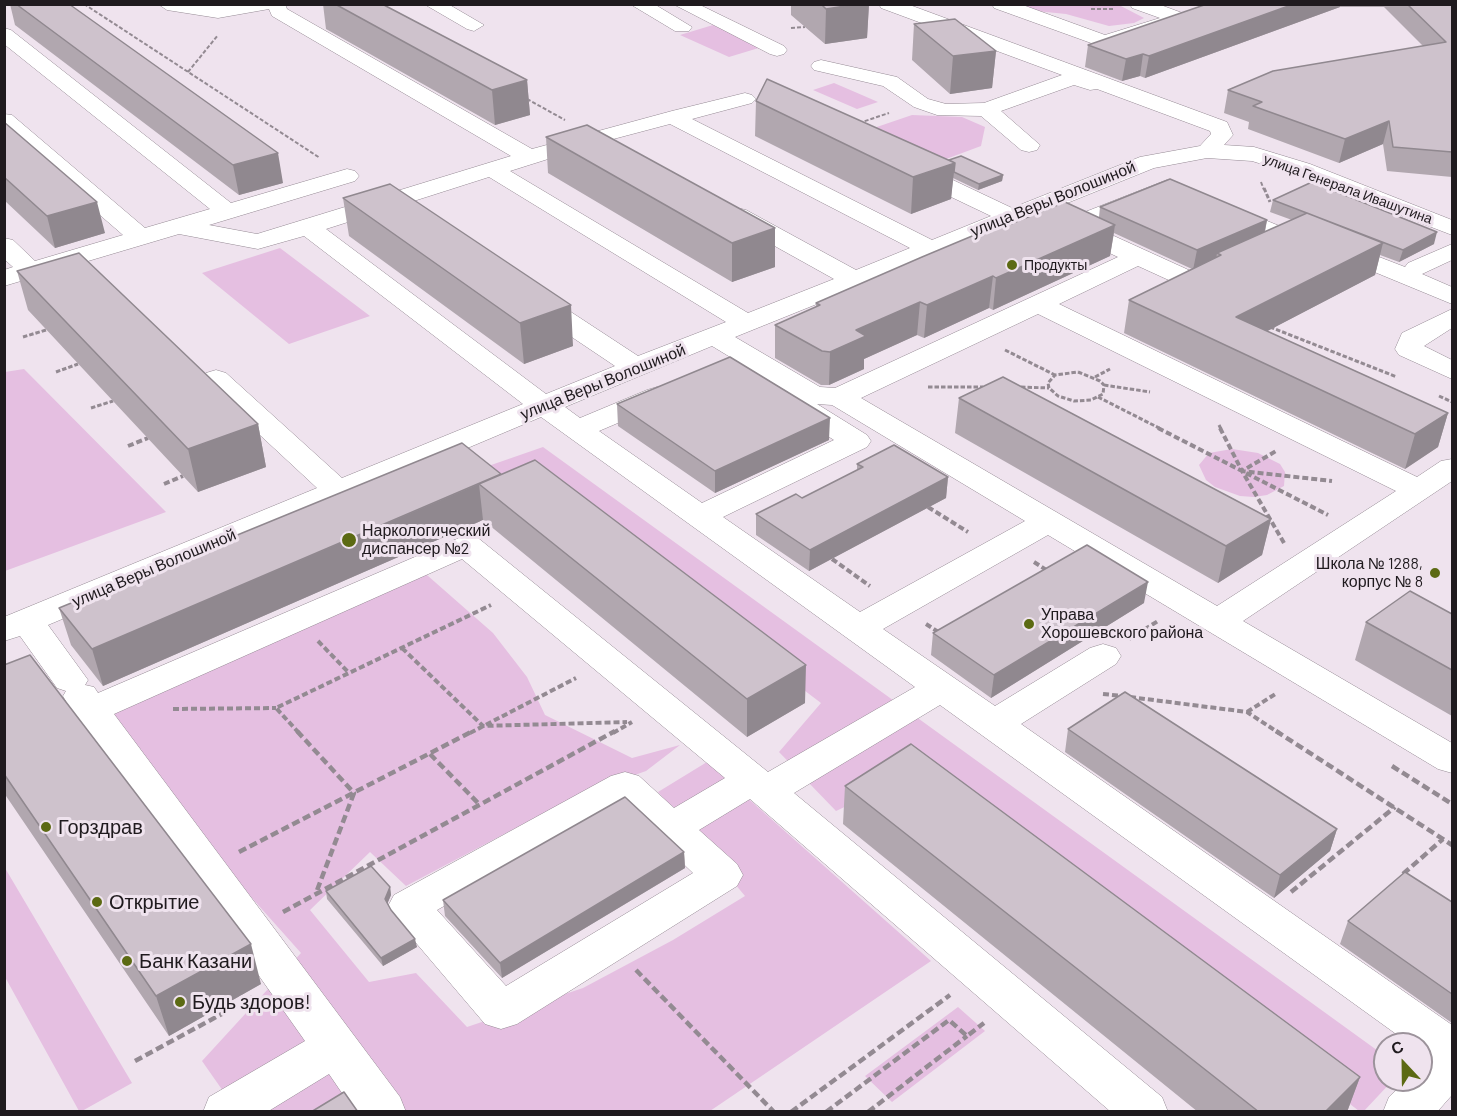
<!DOCTYPE html>
<meta charset="utf-8">
<style>
body{margin:0}
#map{position:relative;width:1457px;height:1116px;overflow:hidden;background:#efe3ee;font-family:Barlow,sans-serif}
canvas{display:block}
.frame{position:absolute;inset:0;border:6px solid #1f1a1e;pointer-events:none}
.north{position:absolute;left:1373px;top:1032px;width:60px;height:60px;box-sizing:border-box;background:#efe3ee;border:2px solid #9c939b;border-radius:50%;rotate:338deg;font-size:16px;font-weight:700;line-height:24px;text-align:center;color:#1f1a1e}
.north::after{content:'';display:block;margin:auto;width:21px;height:27px;background:#5c6a13;clip-path:polygon(50% 0,100% 100%,50% 72%,0 100%)}
</style>
<div id="map">
<canvas width="1457" height="1116"></canvas>
<div class="frame"></div>
<div class="north">С</div>
</div>
<script>
const ctx = document.querySelector('canvas').getContext('2d');
ctx.lineJoin = 'round';
function fillPath(path, color) {
  ctx.fillStyle = color;
  ctx.fill(path, 'evenodd');
}
function toPath(rows) {
  const path = new Path2D();
  for (const r of rows) {
    path.moveTo(r[0], r[1]);
    for (let i = 2; i < r.length; i += 2) path.lineTo(r[i], r[i + 1]);
  }
  return path;
}
function trace(path, color, width, dash) {
  ctx.strokeStyle = color;
  ctx.lineWidth = width;
  ctx.lineCap = dash ? 'butt' : 'round';
  ctx.setLineDash(dash || []);
  ctx.stroke(path);
}
function label(font, color, halo, rows, align = 'center') {
  ctx.font = font + ' Barlow,sans-serif';
  ctx.lineWidth = 6;
  ctx.setLineDash([]);
  ctx.textBaseline = 'middle';
  ctx.strokeStyle = halo;
  ctx.fillStyle = color;
  for (const [text, x, y, turn = 0] of rows) {
    ctx.save();
    ctx.translate(x, y);
    ctx.rotate((+turn || 0) * Math.PI / 180);
    ctx.textAlign = isNaN(turn) ? turn : align;
    if (halo) ctx.strokeText(text, 0, 0);
    ctx.fillText(text, 0, 0);
    ctx.restore();
  }
}
fillPath(toPath([
 [1021,5,1119,5,1144,18,1134,23,1109,26,1066,14,1036,11],
 [713,25,762,47,729,57,680,35],
 [834,83,855,92,878,102,857,109,813,90],
 [912,115,962,117,985,127,981,146,938,162,868,130],
 [280,248,370,316,289,344,202,273],
 [24,369,166,512,5,571,5,372],
 [543,447,1385,1056,1385,1080,1393,1080,1364,1111,1359,1111,921,771,836,811,779,752,821,703,539,489,471,472],
 [1232,449,1258,453,1280,464,1285,472,1284,486,1267,495,1254,497,1240,496,1215,487,1206,480,1199,465,1209,453],
 [411,561,493,633,527,677,545,715,632,758,680,745,646,771,576,796,406,886,370,852,310,910,369,982,416,973,467,1027,583,988,673,940,745,896,658,792,707,762,931,961,710,1111,237,1111,202,1061,301,953,235,879,72,714],
 [5,868,132,1083,82,1111,79,1111,5,977],
 [958,1007,985,1031,892,1102,865,1076]
]), '#e5bfe1');
const minor = toPath([
 [158,4,285,4,287,9,532,149,672,111,745,93,752,95,756,99,752,103,692,119,932,240,991,216,903,174,900,169,903,164,919,164,1012,208,1140,157,1200,146,1211,134,1210,131,1097,89,1090,90,1074,85,1001,111,1040,145,1037,150,1029,152,1021,150,981,116,937,115,914,107,883,86,814,70,811,66,814,62,821,60,897,77,928,99,946,104,984,103,1062,75,881,8,879,4,907,4,1227,122,1233,135,1224,145,1254,147,1310,164,1452,220,1452,235,1294,174,1252,161,1207,158,1154,168,735,337,820,387,835,388,1118,257,1062,231,1059,226,1062,221,1167,180,1299,234,1302,239,1299,244,1202,287,1193,290,1184,287,1138,266,1059,304,1417,477,1441,461,1452,459,1452,481,1243,621,1452,743,1452,773,1438,769,1048,535,883,629,995,706,1090,648,1103,644,1116,648,1121,656,1116,664,1021,724,1452,1025,1452,1095,1437,1112,1383,1112,1389,1097,1407,1080,1421,1080,1421,1066,1429,1058,1421,1052,1421,1044,1410,1044,940,705,794,793,1162,1097,1168,1112,1111,1112,750,799,699,830,737,864,743,875,737,886,517,1024,501,1029,485,1024,394,917,388,906,394,895,611,776,625,772,639,776,674,808,725,778,462,559,114,714,400,1097,406,1112,355,1112,329,1074,267,1112,203,1112,209,1097,305,1041,68,705,63,696,66,691,57,688,20,636,4,641,4,617,317,488,206,385,202,379,206,373,216,370,226,373,342,478,523,404,304,236,258,249,179,234,4,286,4,270,13,267,4,259,4,238,13,240,35,261,123,235,4,132,4,114,12,115,145,228,210,209,4,44,4,28,11,30,231,203,347,169,355,171,359,176,355,181,209,225,257,234,511,156,272,16,269,9,218,18,167,10,158,4],
 [670,124,910,248,856,270,746,210,737,208,728,210,725,215,728,220,834,279,748,313,510,171,602,142,670,124],
 [489,177,726,322,638,356,545,295,536,293,527,295,523,301,527,307,615,366,546,394,326,229,489,177],
 [1167,195,1269,239,1193,272,1092,226,1167,195],
 [1038,314,1396,491,1217,606,861,398,1038,314],
 [712,346,788,392,781,394,777,400,781,406,834,440,702,503,599,431,667,402,671,396,667,390,657,387,647,390,580,418,565,407,712,346],
 [817,404,832,405,1025,521,860,612,723,517,867,447,871,441,867,435,817,404],
 [541,417,915,687,768,772,478,538,466,535,98,693,94,687,85,685,88,680,48,625,541,417],
 [622,805,693,873,506,986,437,910,622,805],
 [424,4,448,4,484,25,474,31,467,29,424,4],
 [630,4,654,4,692,27,689,31,675,31,630,4],
 [673,4,698,4,784,46,787,50,784,54,777,56,770,54,673,4],
 [992,4,1020,4,1105,35,1160,18,1132,8,1130,4,1158,4,1185,14,1187,18,1185,22,1105,48,994,8,992,4],
 [1335,240,1405,267,1408,263,1452,244,1452,260,1422,274,1452,287,1452,304,1326,252,1323,247,1326,242,1335,240],
 [1452,309,1452,328,1424,346,1452,360,1452,379,1399,355,1395,349,1402,333,1452,309]
]);
trace(minor, '#958a94', 1);
trace(toPath([
 [84,4,320,158],
 [1091,9,1114,9],
 [791,28,805,27],
 [188,72,218,35],
 [527,99,565,120],
 [859,123,889,113],
 [1261,182,1264,190]
]), '#938a92', 2, [4, 2]);
trace(toPath([
 [1264,188,1270,202],
 [1270,327,1397,377],
 [23,337,46,330],
 [1005,350,1055,375],
 [56,372,78,364],
 [1078,372,1100,381,1104,385,1103,394,1091,400,1074,401,1058,396,1049,388,1048,383,1055,375,1078,372],
 [1095,377,1110,369],
 [1104,385,1150,392],
 [928,387,983,387],
 [1021,387,1049,388],
 [1439,396,1452,402],
 [1098,397,1161,429],
 [91,408,113,401],
 [1219,425,1221,429]
]), '#938a92', 3, [4.5, 2]);
trace(toPath([
 [1158,428,1328,515],
 [1220,428,1242,471,1276,451],
 [128,446,148,438],
 [164,484,183,476],
 [928,507,968,532],
 [1284,543,1242,471,1332,481],
 [832,559,870,586],
 [1034,562,1048,571],
 [926,624,940,633],
 [1129,639,1158,621],
 [318,641,349,673],
 [402,648,483,726,627,722],
 [1103,694,1123,696],
 [1130,697,1247,712,1279,733],
 [173,709,276,708],
 [1247,712,1277,693],
 [299,733,276,708,491,605],
 [470,733,576,678],
 [613,733,632,722]
]), '#938a92', 4, [6, 3]);
trace(toPath([
 [297,731,354,793,316,893],
 [1276,731,1452,845],
 [430,754,480,805],
 [1392,766,1452,804],
 [239,852,473,731],
 [1403,874,1443,839],
 [1291,892,1395,807],
 [283,912,615,731],
 [636,970,774,1112],
 [135,1061,253,997],
 [791,1112,950,995],
 [826,1112,949,1020,967,1036,984,1023],
 [868,1112,967,1036]
]), '#938a92', 4.5, [8, 4]);
fillPath(minor, '#fff');
fillPath(toPath([
 [10,4,69,4,283,183,239,195,15,25],
 [323,4,382,4,527,80,530,115,495,125,326,29],
 [791,4,869,4,867,38,825,44,791,15],
 [1207,4,1452,4,1452,177,1387,171,1383,144,1339,163,1248,129,1249,122,1224,113,1228,90,1423,46,1384,7,1340,7,1145,78,1140,76,1122,81,1085,67,1088,45],
 [914,24,996,51,992,88,950,94,912,60],
 [756,101,949,160,1003,175,1002,181,978,190,953,178,951,199,911,214,755,136],
 [4,122,105,233,55,248,4,200],
 [546,137,775,267,732,282,548,173],
 [343,198,573,346,524,364,349,236],
 [1273,200,1434,244,1399,262,1380,255,1375,275,1267,331,1448,413,1438,447,1405,469,1124,333,1129,300,1192,269,1114,233,1110,256,993,310,989,308,924,338,917,335,864,359,864,369,829,385,821,385,775,358,775,325,816,307,816,303,1001,228,1099,217,1100,207,1267,220,1265,232,1292,220,1270,212],
 [17,271,258,424,266,467,198,492,28,310],
 [959,398,1271,519,1262,555,1218,583,955,433],
 [617,404,829,440,715,493,618,426],
 [857,464,948,477,946,498,809,571,756,535,756,514,802,498,857,470],
 [501,474,805,703,747,737,483,520,103,686,71,645,59,608],
 [1144,603,991,698,931,655,933,633],
 [1452,614,1452,716,1355,660,1366,622],
 [4,665,261,984,169,1036,4,793],
 [1068,729,1337,829,1330,851,1274,898,1065,752],
 [845,786,1360,1077,1347,1112,1198,1112,843,824],
 [684,852,685,868,502,978,445,916,443,900],
 [390,887,391,895,387,904,417,947,383,966,327,899,326,891],
 [1452,902,1452,1023,1340,944,1348,921]
]), '#b1a7af');
fillPath(toPath([
 [858,4,869,4,867,38,825,44,826,9],
 [1294,4,1340,4,1340,7,1145,78,1149,56],
 [996,51,992,88,950,94,953,56],
 [1143,54,1140,76,1122,81,1126,59],
 [527,80,530,115,495,125,492,90],
 [1389,121,1383,144,1339,163,1345,139],
 [278,153,283,183,239,195,233,165],
 [955,163,951,199,911,214,913,177],
 [1003,175,1002,181,978,190,979,184],
 [97,202,105,233,55,248,47,216],
 [1267,220,1263,239,1217,253,1216,260,1193,270,1197,250],
 [1115,225,1110,256,993,310,996,278],
 [775,228,775,267,732,282,732,243],
 [1437,232,1434,244,1399,262,1403,250],
 [1383,243,1375,275,1233,349,1236,317],
 [993,276,989,308,924,338,927,305],
 [920,302,917,335,864,359,864,369,829,385,830,352,856,330],
 [571,305,573,346,524,364,520,323],
 [1448,413,1438,447,1405,469,1415,434],
 [830,418,829,440,715,493,715,471],
 [258,424,266,467,198,492,188,449],
 [948,477,946,498,809,571,810,550],
 [479,484,483,520,103,686,92,649],
 [1271,519,1262,555,1218,583,1226,546],
 [1148,582,1144,603,991,698,994,675],
 [806,665,805,703,747,737,747,699],
 [1337,829,1330,851,1274,898,1280,875],
 [684,852,685,868,502,978,500,963],
 [390,887,391,895,386,907,385,899],
 [415,939,417,947,383,966,381,958],
 [251,944,261,984,169,1036,156,996],
 [1360,1077,1347,1112,1325,1112]
]), '#90888f');
const building = toPath([
 [16,4,69,4,278,153,233,165,16,4],
 [335,4,382,4,527,80,492,90,335,4],
 [821,4,858,4,826,9,821,4],
 [1207,4,1294,4,1149,56,1143,54,1126,59,1088,45,1207,4],
 [1407,4,1452,4,1452,152,1393,147,1389,121,1345,139,1253,106,1262,102,1228,90,1273,71,1446,42,1407,4],
 [955,19,996,51,953,56,914,24,955,19],
 [767,79,955,163,913,177,756,101,767,79],
 [4,122,97,202,47,216,4,177,4,122],
 [587,125,775,228,732,243,546,137,587,125],
 [961,156,1003,175,979,184,954,172,955,163,949,160,961,156],
 [1170,179,1267,220,1197,250,1100,207,1170,179],
 [1312,182,1437,232,1403,250,1273,200,1312,182],
 [390,184,571,305,520,323,343,198,390,184],
 [1065,202,1115,225,996,278,993,276,927,305,920,302,856,330,866,336,830,352,822,351,775,325,820,305,816,303,922,257,996,226,1001,228,1065,202],
 [1307,213,1383,243,1236,317,1448,413,1415,434,1129,300,1221,255,1217,253,1307,213],
 [79,253,258,424,188,449,17,271,79,253],
 [730,357,830,418,715,471,617,404,730,357],
 [1003,377,1271,519,1226,546,959,398,1003,377],
 [462,443,501,474,92,649,59,608,462,443],
 [894,445,948,477,810,550,756,514,796,494,802,498,863,467,857,464,894,445],
 [535,460,806,665,747,699,479,484,535,460],
 [1087,545,1148,582,994,675,933,633,1087,545],
 [1410,591,1452,614,1452,670,1366,622,1410,591],
 [30,655,251,944,156,996,4,774,4,665,30,655],
 [1125,692,1337,829,1280,875,1068,729,1125,692],
 [911,744,1360,1077,1325,1112,1259,1112,845,786,911,744],
 [625,797,684,852,500,963,443,900,625,797],
 [371,866,390,887,385,899,391,910,415,939,381,958,326,891,371,866],
 [1405,872,1452,902,1452,994,1348,921,1405,872],
 [344,1092,358,1112,311,1112,344,1092]
]);
fillPath(building, '#cec2cc');
trace(building, '#90888f', 1.5);
for (const [x, y, r, color] of [
 [1012,265,6,"#5c6a13"],
 [349,540,8,"#5c6a13"],
 [1435,573,6,"#5c6a13"],
 [1029,624,6,"#5c6a13"],
 [46,827,6,"#5c6a13"],
 [97,902,6,"#5c6a13"],
 [127,961,6,"#5c6a13"],
 [180,1002,6,"#5c6a13"]
]) {
  const dot = new Path2D();
  dot.arc(x, y, r, 0, 2 * Math.PI);
  ctx.fillStyle = color;
  ctx.fill(dot);
  trace(dot, '#efe3ee', 2);
}
label('14px', '#1f1a1e', '#efe3ee', [
 ["улица Генерала Ивашутина",1348,189,20]
]);
label('14px', '#1f1a1e', '#efe3ee', [
 ["Продукты",1024,265]
], 'left');
label('16px', '#1f1a1e', '#efe3ee', [
 ["улица Веры Волошиной",1053,199,-22],
 ["улица Веры Волошиной",603,382,-22],
 ["улица Веры Волошиной",154,568,-23]
]);
label('16px', '#1f1a1e', '#efe3ee', [
 ["Наркологический",362,531],
 ["диспансер №2",362,549],
 ["Школа № 1288,",1423,564,"right"],
 ["корпус № 8",1423,582,"right"],
 ["Управа",1041,615],
 ["Хорошевского района",1041,633]
], 'left');
label('20px', '#1f1a1e', '#efe3ee', [
 ["Горздрав",58,827],
 ["Открытие",109,902],
 ["Банк Казани",139,961],
 ["Будь здоров!",192,1002]
], 'left');
</script>
